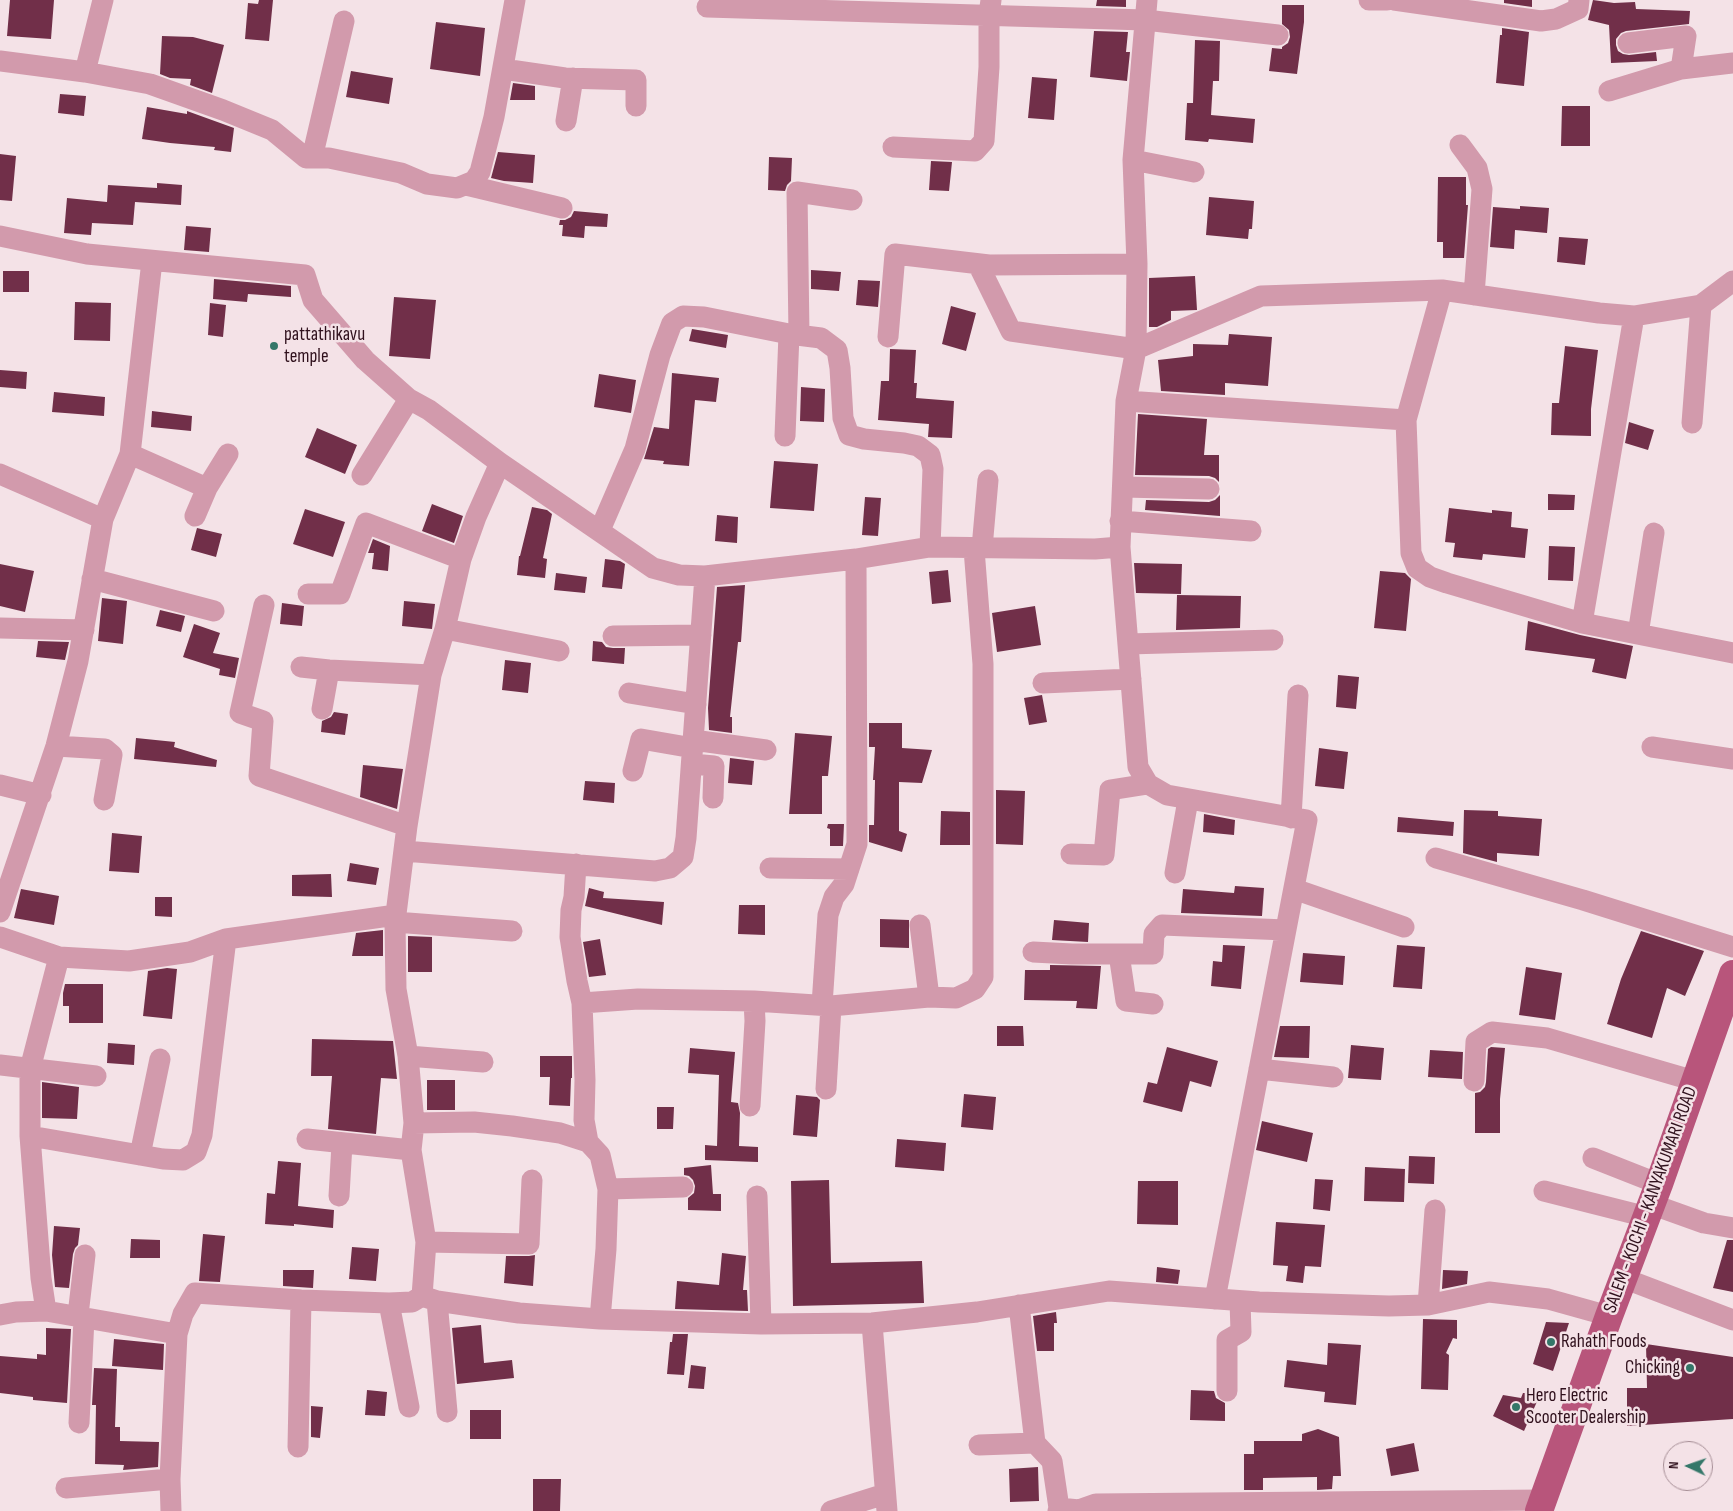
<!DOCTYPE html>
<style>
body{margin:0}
#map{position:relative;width:1733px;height:1511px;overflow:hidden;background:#f4e2e7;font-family:"Sofia Sans Condensed",sans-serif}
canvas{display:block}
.north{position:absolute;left:1663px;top:1441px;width:50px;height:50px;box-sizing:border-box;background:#f4e2e7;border:1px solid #a68e96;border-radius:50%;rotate:273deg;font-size:14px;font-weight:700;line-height:20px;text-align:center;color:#30111d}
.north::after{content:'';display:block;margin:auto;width:18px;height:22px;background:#347769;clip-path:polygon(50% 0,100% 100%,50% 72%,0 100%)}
</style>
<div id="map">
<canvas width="1733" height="1511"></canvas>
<div class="north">N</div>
</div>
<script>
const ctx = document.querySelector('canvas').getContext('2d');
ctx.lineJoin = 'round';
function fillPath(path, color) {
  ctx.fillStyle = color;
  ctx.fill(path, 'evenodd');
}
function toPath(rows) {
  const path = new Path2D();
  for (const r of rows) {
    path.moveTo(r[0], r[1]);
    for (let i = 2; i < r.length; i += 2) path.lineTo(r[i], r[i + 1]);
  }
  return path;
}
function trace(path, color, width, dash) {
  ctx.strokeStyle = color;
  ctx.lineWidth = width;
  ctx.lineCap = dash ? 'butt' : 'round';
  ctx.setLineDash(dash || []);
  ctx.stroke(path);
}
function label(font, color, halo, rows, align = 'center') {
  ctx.font = font + ' "Sofia Sans Condensed",sans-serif';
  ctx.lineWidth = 5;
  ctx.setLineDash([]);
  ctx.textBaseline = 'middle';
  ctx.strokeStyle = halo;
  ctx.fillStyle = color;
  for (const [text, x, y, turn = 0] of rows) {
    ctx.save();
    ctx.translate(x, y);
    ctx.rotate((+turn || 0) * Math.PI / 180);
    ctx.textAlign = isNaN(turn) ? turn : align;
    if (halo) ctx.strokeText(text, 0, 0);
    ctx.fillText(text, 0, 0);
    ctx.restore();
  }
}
fillPath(toPath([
 [10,0,54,0,51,39,7,36],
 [259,0,273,0,269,41,245,39,248,3,258,4],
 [1097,0,1126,0,1126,7,1096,6],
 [1504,0,1532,0,1532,7,1504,3],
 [1593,0,1614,3,1635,2,1636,9,1690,11,1689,24,1626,31,1621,33,1616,39,1616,45,1618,51,1623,54,1629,55,1656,52,1657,61,1611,63,1609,25,1588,20],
 [1282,5,1304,5,1304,22,1297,74,1269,71,1272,48,1282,49,1282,47,1288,43,1290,37,1289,30,1282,24],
 [436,22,485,28,480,76,430,69],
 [1502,28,1529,32,1524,86,1496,83,1500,35,1502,35],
 [1094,31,1128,32,1126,52,1130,52,1127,81,1090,77],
 [162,36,193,37,224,45,212,93,190,85,191,79,170,78,160,74],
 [1195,40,1220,41,1219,81,1213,81,1211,115,1255,119,1253,143,1209,139,1208,142,1185,140,1187,103,1193,103],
 [351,71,393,78,389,104,346,97],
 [1032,77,1057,79,1054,120,1028,118],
 [513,83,535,86,535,100,510,100],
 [60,94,86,96,84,116,58,113],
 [1562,106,1590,106,1590,146,1561,146],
 [147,107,187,114,187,111,234,128,231,152,214,150,215,147,170,143,142,139],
 [498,152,535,155,533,183,504,181,491,178],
 [0,154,16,156,12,201,0,200],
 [769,157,792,158,791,181,787,185,785,191,768,190],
 [931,161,952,162,949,191,929,190],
 [1438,177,1466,177,1466,205,1468,205,1464,258,1443,258,1443,242,1437,242],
 [157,183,182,185,181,205,135,202,133,225,92,223,91,235,64,233,67,198,107,202,108,185,157,188],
 [1209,197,1254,201,1252,229,1249,229,1248,239,1206,235],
 [1520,206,1549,208,1547,233,1515,230,1514,249,1490,247,1493,207,1520,209],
 [574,211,608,214,607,227,585,226,584,238,562,236,563,225,559,225,560,220,565,220,571,217],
 [186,226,211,228,209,252,184,250],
 [1559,237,1588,239,1585,265,1557,262],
 [811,270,841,272,839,291,811,289],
 [3,271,29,271,29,292,3,292],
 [1195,276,1197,310,1171,311,1171,320,1157,327,1149,327,1149,278],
 [214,279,291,286,291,297,248,294,247,302,213,299],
 [858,280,880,281,878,307,856,305],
 [394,297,436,300,430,359,389,356],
 [75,302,111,303,110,341,74,340],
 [210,303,226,305,223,337,208,335],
 [951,306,976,313,966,351,942,344],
 [692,329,728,335,726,348,689,341],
 [1229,334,1272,337,1268,386,1225,383,1225,395,1161,391,1158,360,1193,356,1193,344,1228,345],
 [1565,346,1598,350,1591,409,1591,436,1551,435,1552,403,1559,403],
 [890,349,916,350,914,383,917,383,916,398,954,401,952,438,928,437,929,424,878,420,881,381,889,381],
 [0,370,27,372,26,389,0,387],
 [672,373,719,378,716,402,695,400,689,466,663,464,664,461,644,459,654,427,669,429],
 [599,374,636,380,631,413,594,407],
 [801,387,825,389,824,422,800,421],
 [54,392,105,397,104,416,52,412],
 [152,411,192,416,191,431,151,427],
 [1138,414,1207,419,1204,455,1219,455,1219,482,1215,478,1209,476,1135,475],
 [1629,422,1654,430,1648,450,1625,443],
 [317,428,357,445,345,474,305,457],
 [774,461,818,464,814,511,770,508],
 [1548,494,1575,495,1574,510,1548,510],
 [1220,495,1220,516,1145,510,1146,500,1209,502,1215,500],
 [865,497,881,498,878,536,862,535],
 [432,504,463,516,454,543,422,531],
 [532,507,547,510,552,514,543,558,547,559,545,578,517,575,519,556,520,556],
 [1449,508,1492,513,1492,510,1512,512,1511,527,1528,529,1525,558,1483,554,1482,560,1453,557,1455,543,1445,542],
 [305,509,345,522,333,557,293,544],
 [717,515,738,517,737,543,715,541],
 [197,528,222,534,216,557,191,550],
 [373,539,390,546,388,571,372,569,374,553,368,553],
 [1549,546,1575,547,1573,581,1548,580],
 [605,559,620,561,625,564,622,589,602,587],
 [1134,563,1182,564,1181,594,1136,593],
 [0,564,34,571,25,612,0,606],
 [948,570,951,602,932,604,929,572],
 [1380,571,1405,573,1411,579,1406,631,1374,628],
 [556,573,587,577,585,593,554,590],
 [745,585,741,642,738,642,730,717,732,717,732,733,709,730,708,708,717,587],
 [1177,595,1241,596,1240,628,1176,630],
 [102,598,127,601,123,644,98,641],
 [404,601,435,604,432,629,402,626],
 [282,603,304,606,302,626,280,624],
 [1035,606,1041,645,997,652,992,613],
 [160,610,185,616,181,632,156,626],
 [1528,621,1580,635,1633,646,1626,679,1592,672,1595,659,1525,650],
 [194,624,220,633,213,653,239,658,235,678,219,675,220,669,183,657],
 [38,641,69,642,65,660,36,657],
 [593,641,602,642,606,647,613,648,625,648,624,664,592,661],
 [505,660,531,663,528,693,502,690],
 [1338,675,1359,677,1356,709,1336,707],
 [1042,695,1047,722,1029,725,1024,698],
 [334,712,348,714,345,735,321,732,322,721,331,717],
 [869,723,902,723,902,748,932,750,922,783,899,782,899,831,907,834,902,852,869,842,869,825,874,825,875,780,873,780,875,747,869,747],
 [795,733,832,736,828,776,822,776,822,814,789,814],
 [136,738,175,742,174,747,217,760,216,767,134,759],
 [1319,748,1348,752,1344,789,1315,786],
 [730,758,754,761,752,785,728,783],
 [363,765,403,769,397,809,360,797],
 [585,781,615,783,614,803,583,800],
 [996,790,1025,791,1023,845,996,844],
 [1464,810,1498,811,1498,816,1542,819,1539,856,1497,853,1497,862,1463,853],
 [941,811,970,812,970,845,940,845],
 [1204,814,1235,820,1234,835,1203,832],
 [1398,817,1454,822,1453,836,1397,832],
 [828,824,844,824,843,846,830,846,830,829,827,828],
 [112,833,142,836,139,873,109,871],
 [350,863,379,868,376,885,347,881],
 [331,874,332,897,292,896,292,875],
 [1235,886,1264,888,1262,916,1181,913,1183,889,1234,893],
 [589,888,604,892,603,898,664,902,662,925,585,906],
 [21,889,59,896,54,925,14,918],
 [155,897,172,897,172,917,155,916],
 [739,905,765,905,765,935,738,934],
 [880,919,909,920,909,948,880,947],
 [1054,920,1089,923,1088,942,1052,940],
 [383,930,383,956,352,956,356,933],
 [1641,931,1704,951,1685,996,1667,988,1652,1038,1607,1024,1621,979],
 [408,936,432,937,432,972,408,972],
 [600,939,606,975,589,977,583,942],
 [1223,945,1245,946,1241,989,1211,986,1213,961,1222,962],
 [1397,945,1425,947,1422,989,1393,987],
 [1303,953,1345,956,1343,985,1300,982],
 [1050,965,1101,966,1097,1009,1076,1008,1077,1001,1024,1000,1025,970,1050,970],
 [1526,967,1562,973,1555,1020,1519,1015],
 [167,968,177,969,172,1019,143,1016,148,971],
 [65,984,103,984,103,1023,69,1023,69,1006,63,1006,63,993],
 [997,1026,1023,1026,1024,1046,997,1046],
 [1280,1026,1310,1026,1309,1058,1274,1057],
 [312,1039,393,1041,397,1079,381,1078,376,1134,328,1129,332,1076,311,1076],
 [108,1043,135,1045,134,1065,107,1063],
 [1351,1045,1384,1048,1381,1080,1348,1078],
 [1167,1047,1218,1061,1211,1087,1190,1081,1182,1112,1143,1102,1148,1082,1157,1084],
 [1491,1047,1505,1048,1500,1099,1500,1133,1475,1133,1475,1093,1480,1092,1485,1087,1486,1082,1488,1049],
 [690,1048,735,1052,731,1102,738,1103,740,1113,739,1146,758,1147,758,1162,705,1160,705,1145,717,1146,719,1075,688,1073],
 [1430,1050,1463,1052,1462,1079,1428,1077],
 [540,1056,572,1056,572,1078,571,1078,570,1106,549,1105,550,1077,540,1077],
 [427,1080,455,1080,455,1110,427,1110],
 [42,1082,79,1087,77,1119,42,1118],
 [964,1094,996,1097,993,1130,961,1127],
 [796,1095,817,1097,820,1100,817,1137,793,1135],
 [657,1107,674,1107,673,1129,657,1129],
 [1262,1121,1313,1133,1307,1162,1256,1150],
 [897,1139,946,1143,944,1171,895,1167],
 [1409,1156,1435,1157,1434,1184,1408,1183],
 [278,1161,301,1163,298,1206,334,1210,333,1228,294,1224,294,1226,265,1224,267,1193,275,1194],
 [711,1165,713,1194,721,1194,721,1211,688,1210,688,1198,694,1193,695,1186,693,1180,689,1176,684,1175,684,1168],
 [1365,1167,1405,1169,1404,1202,1364,1201],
 [1315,1179,1333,1180,1330,1211,1313,1209],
 [829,1180,831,1263,922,1261,924,1303,793,1306,791,1181],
 [1138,1181,1178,1181,1178,1225,1137,1224],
 [1276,1222,1325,1225,1321,1267,1305,1266,1303,1283,1286,1281,1288,1266,1273,1265],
 [54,1226,80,1228,78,1245,75,1248,73,1254,69,1288,55,1287,52,1255],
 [203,1234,225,1236,220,1282,199,1281],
 [131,1239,160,1240,160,1258,130,1258],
 [1727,1240,1733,1240,1733,1292,1713,1288],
 [352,1247,379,1249,376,1281,349,1279],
 [722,1253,746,1256,743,1290,747,1290,748,1311,675,1309,677,1281,719,1285],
 [535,1255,533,1286,504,1283,506,1256,529,1256],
 [1157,1267,1180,1270,1178,1284,1156,1282],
 [283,1270,314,1270,313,1288,283,1286],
 [1443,1270,1468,1271,1467,1284,1442,1289],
 [1056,1312,1057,1323,1054,1323,1054,1351,1037,1351,1033,1316],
 [1423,1319,1457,1320,1457,1339,1453,1338,1446,1353,1449,1355,1448,1390,1421,1389],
 [1546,1322,1569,1323,1553,1371,1533,1364],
 [481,1325,484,1363,512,1360,514,1378,457,1384,452,1328],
 [46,1328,71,1329,67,1403,33,1400,33,1397,0,1393,0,1356,37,1359,37,1354,46,1355],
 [673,1334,688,1334,684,1375,667,1374,670,1342,672,1342],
 [114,1339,164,1344,163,1370,112,1366],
 [1328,1343,1361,1345,1356,1405,1324,1402,1325,1392,1284,1387,1287,1360,1327,1365],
 [1646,1344,1733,1357,1733,1419,1627,1426,1627,1388,1647,1388],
 [691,1365,706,1367,704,1389,688,1388],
 [94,1368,117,1369,115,1427,120,1427,120,1441,159,1442,158,1467,123,1470,124,1465,95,1464,96,1405,92,1405],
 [367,1390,387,1392,385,1416,365,1415],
 [1191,1390,1214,1391,1216,1398,1225,1403,1225,1421,1190,1420],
 [1523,1393,1530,1393,1539,1397,1524,1431,1493,1416,1503,1395,1521,1398],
 [311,1406,323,1407,320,1438,311,1437],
 [470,1410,501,1410,501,1439,470,1439],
 [1318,1429,1339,1437,1341,1476,1333,1476,1332,1489,1317,1490,1317,1477,1263,1478,1263,1490,1244,1490,1244,1454,1254,1454,1254,1441,1302,1441,1302,1434],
 [1414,1443,1419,1471,1391,1476,1386,1449],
 [1038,1467,1039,1501,1010,1502,1009,1469],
 [533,1479,561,1479,560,1511,533,1511]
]), '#712f49');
trace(toPath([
 [1369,0,1387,0],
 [1394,0,1541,21,1556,19,1578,9,1579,0],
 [707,7,1145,20,1278,35],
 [1628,43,1686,36,1681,69],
 [0,61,85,72,150,84,223,110,272,130,306,158,329,158,401,173,427,184,457,188,474,181,480,172,494,117,515,0],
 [503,69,565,78,636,80,636,106],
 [85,72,103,0],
 [1609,91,1681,69,1733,63],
 [566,121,573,78],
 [1460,145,1477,168,1482,189,1474,295],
 [893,147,975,151,984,141,989,67,989,15,991,0],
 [312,158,344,21],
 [1133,160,1194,172],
 [466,185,562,208],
 [0,236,87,254,305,275,313,300,365,360,409,399,429,410,500,463,653,568,679,575,705,576,856,559,930,547,1095,549,1120,547,1126,401,1136,349,1137,264,1133,160,1147,0],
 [978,264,1011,331,1136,349,1261,296,1442,290,1599,313,1634,316,1701,305,1733,281],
 [1442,290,1406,420,1411,553,1417,568,1430,577,1447,583,1582,623,1733,653],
 [799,335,797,192,852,200],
 [888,337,895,254,989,265,1137,264],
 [1126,401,1406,420],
 [1692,423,1701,305],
 [785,436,789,334],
 [130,454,207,488,195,516],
 [0,474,103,519],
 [362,475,409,399],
 [1123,487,1209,489],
 [207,488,228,454],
 [1120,521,1251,531],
 [600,530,635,449,660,355,672,323,683,316,704,317,789,334,821,338,837,350,840,368,843,418,849,435,864,439,904,443,918,446,930,455,933,469,930,547],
 [1120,547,1138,767,1148,784,1167,795,1307,820,1215,1299],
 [982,548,988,480],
 [92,579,214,611],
 [308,594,340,594,366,523,461,559],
 [264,605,240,713,263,721,259,776,407,826],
 [1582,623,1634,316],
 [0,628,84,630],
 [445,629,559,651],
 [1638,634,1654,533],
 [613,636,701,635],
 [1128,644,1273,640],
 [301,667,329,670,431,675],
 [1043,683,1131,679],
 [629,693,696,704],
 [322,709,329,670],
 [693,740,766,750],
 [56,746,105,749,112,755,104,800],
 [1652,747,1733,759],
 [692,764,714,766,713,798],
 [633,771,641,739,693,748],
 [0,785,41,795],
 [1291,818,1298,695],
 [404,851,655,871,670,868,683,857,686,838,705,576],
 [1071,854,1104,855,1110,790,1148,784],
 [1436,858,1583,900,1733,947],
 [576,864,574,897,571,910,570,937,577,981,582,1003,585,1080,584,1120,588,1142],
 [770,868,849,869],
 [1175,873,1188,800],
 [1294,889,1404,927],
 [0,912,56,746,78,661,103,519,130,454,152,261],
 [395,922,512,931],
 [920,925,929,997],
 [0,937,59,957,129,961,190,952,226,939,396,915],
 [1033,952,1072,954,1153,954,1154,934,1162,925,1286,930],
 [1119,954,1126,1001,1153,1004],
 [59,957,30,1069,30,1136,41,1278,46,1311,177,1334],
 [582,1003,638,999,754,1001,831,1006,929,997,956,998,975,989,983,977,983,664,974,549],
 [822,1005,828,915,834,897,844,884,857,844,856,559],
 [408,1056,483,1062],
 [0,1065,96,1076],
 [1259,1069,1333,1077],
 [1474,1081,1476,1042,1492,1032,1547,1038,1695,1081],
 [826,1089,831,1006],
 [750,1106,755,1021,754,1001],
 [414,1123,474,1122,512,1126,560,1133,588,1142,600,1155,608,1189,606,1249,600,1319,519,1313,437,1301,422,1296],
 [30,1136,163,1159,183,1160,196,1152,202,1135,226,939],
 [307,1139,411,1150],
 [140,1155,160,1059],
 [1593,1158,1659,1184],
 [608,1189,683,1187],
 [1544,1191,1647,1217],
 [339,1196,342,1144],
 [757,1196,761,1324],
 [1651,1204,1704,1223,1733,1228],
 [426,1242,529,1244,532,1180],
 [1623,1278,1733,1320],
 [437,1301,447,1412],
 [389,1303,409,1407],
 [1019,1305,1035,1443,1052,1461,1059,1508],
 [1428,1305,1435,1210],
 [0,1315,16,1312,46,1311],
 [78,1315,85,1255],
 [600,1319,761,1324,872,1323,977,1312,1109,1291,1259,1302,1389,1306,1428,1305,1489,1292,1548,1299,1609,1316],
 [872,1323,887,1511],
 [1227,1391,1227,1340,1241,1332,1240,1301],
 [79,1423,84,1318],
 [979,1445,1035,1443],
 [298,1447,301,1300],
 [66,1488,170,1479],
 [171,1511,170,1479,177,1334,183,1314,195,1293,301,1300,389,1303,412,1302,422,1296,426,1242,411,1150,414,1123,408,1056,396,989,395,922,407,826,431,675,445,629,461,559,476,517,500,463],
 [831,1511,885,1494],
 [1058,1511,1059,1508,1079,1510,1096,1504,1543,1500]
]), '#d29aac', 21);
trace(toPath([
 [1539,1511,1609,1316,1659,1184,1733,974]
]), '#b8557b', 28);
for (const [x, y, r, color] of [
 [274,346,5,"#347769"],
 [1551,1342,5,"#347769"],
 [1690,1368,5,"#347769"],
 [1516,1407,5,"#347769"]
]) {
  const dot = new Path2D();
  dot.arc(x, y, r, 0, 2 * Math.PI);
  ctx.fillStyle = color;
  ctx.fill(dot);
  trace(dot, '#f4e2e7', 2);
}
label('19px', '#30111d', '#f4e2e7', [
 ["pattathikavu",284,335],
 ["temple",284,357],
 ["Rahath Foods",1561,1342],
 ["Chicking",1680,1368,"right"],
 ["Hero Electric",1526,1396],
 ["Scooter Dealership",1526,1418]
], 'left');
label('19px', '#30111d', '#f4e2e7', [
 ["SALEM - KOCHI - KANYAKUMARI ROAD",1651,1200,-70]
]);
</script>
